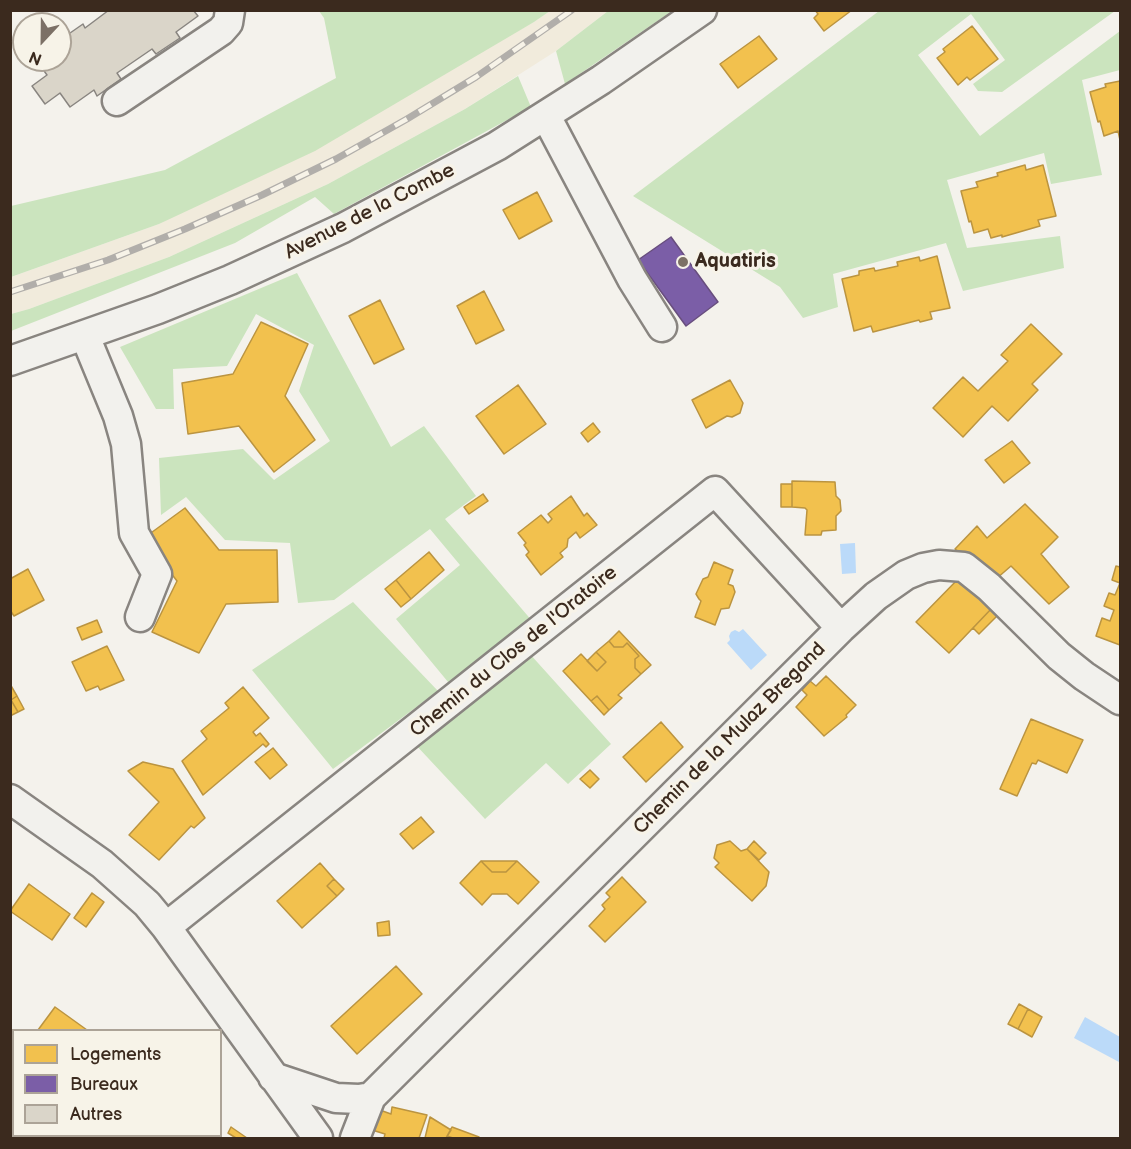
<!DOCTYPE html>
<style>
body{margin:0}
#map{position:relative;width:1131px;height:1149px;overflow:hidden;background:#f4f2ec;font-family:"Balsamiq Sans",sans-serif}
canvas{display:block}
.frame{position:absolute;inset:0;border:12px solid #3b2a1e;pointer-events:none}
.legend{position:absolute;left:12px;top:1029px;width:210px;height:108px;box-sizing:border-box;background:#f7f3e8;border:2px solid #aca397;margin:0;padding:8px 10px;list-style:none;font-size:18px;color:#3b2a1e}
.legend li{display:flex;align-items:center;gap:12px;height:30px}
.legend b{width:30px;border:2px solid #aca397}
.north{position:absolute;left:12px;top:12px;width:60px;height:60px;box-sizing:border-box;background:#f7f3e8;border:2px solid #aca397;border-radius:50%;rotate:202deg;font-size:16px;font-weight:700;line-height:24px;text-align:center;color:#3b2a1e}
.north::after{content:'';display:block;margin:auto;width:21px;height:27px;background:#7c7066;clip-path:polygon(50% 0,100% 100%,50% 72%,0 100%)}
</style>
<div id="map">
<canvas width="1131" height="1149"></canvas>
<div class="frame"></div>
<ul class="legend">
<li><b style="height:16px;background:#f2c14e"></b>Logements</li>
<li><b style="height:16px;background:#7b5ea7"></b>Bureaux</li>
<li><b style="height:16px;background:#dad5c9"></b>Autres</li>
</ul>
<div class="north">N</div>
</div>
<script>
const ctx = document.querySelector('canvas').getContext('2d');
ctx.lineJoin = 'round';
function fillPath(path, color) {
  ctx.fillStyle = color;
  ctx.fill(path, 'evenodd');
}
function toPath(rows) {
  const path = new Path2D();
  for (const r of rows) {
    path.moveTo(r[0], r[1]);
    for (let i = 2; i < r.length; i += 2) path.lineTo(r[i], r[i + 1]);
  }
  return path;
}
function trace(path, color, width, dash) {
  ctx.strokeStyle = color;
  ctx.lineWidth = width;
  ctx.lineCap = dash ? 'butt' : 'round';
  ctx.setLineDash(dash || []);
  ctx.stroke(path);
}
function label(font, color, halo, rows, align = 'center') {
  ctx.font = font + ' "Balsamiq Sans",sans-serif';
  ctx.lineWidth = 6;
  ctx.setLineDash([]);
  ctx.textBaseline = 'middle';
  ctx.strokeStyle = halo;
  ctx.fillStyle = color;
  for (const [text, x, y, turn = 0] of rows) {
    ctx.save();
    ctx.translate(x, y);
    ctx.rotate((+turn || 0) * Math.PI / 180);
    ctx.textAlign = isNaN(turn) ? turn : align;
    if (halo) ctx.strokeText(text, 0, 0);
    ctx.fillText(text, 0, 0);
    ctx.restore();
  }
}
fillPath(toPath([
 [550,11,608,11,556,51,465,109,328,184,169,257,29,309,11,314,11,277,159,224,534,22]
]), '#f1ebdc');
fillPath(toPath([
 [319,11,550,11,534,22,315,151,159,224,11,277,11,206,165,170,336,78,324,18],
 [608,11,672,11,565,84,556,51],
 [879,11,1115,11,1002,92,978,91,973,84,1005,60,971,14,918,55,980,136,1120,31,1120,70,1082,80,1102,175,1051,184,1044,153,947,180,967,248,1060,236,1064,268,963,291,946,243,833,274,838,307,803,318,780,287,633,196],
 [518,76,531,107,334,214,315,197,235,243,11,331,11,314,29,309,169,257,328,184,465,109],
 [297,273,391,447,424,426,476,496,445,519,533,622,453,688,396,619,460,565,430,529,334,600,298,603,290,543,225,540,186,497,161,515,159,458,243,449,274,480,330,441,299,391,314,345,256,314,227,366,173,369,174,409,156,409,120,347],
 [353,602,438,691,333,769,252,670],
 [529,653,611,744,568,784,546,763,485,819,414,743]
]), '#cbe4be');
fillPath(toPath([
 [855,543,856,573,842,574,840,544],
 [743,629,767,655,751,670,727,643,730,640,729,636,731,632,735,630,739,632],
 [1085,1017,1120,1037,1120,1059,1119,1062,1074,1038]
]), '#bbdaf9');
const homes = toPath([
 [815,10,852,10,824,31,814,18,818,14,815,10],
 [972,26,998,59,970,80,967,77,958,85,937,58,945,52,943,49,972,26],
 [759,36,777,59,738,88,720,64,759,36],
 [1120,81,1120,140,1118,131,1104,136,1100,121,1098,122,1090,92,1106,87,1105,84,1120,81],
 [1025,165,1026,170,1043,165,1056,216,1038,220,1040,226,1002,237,1002,235,991,238,988,229,974,233,971,221,969,222,961,191,978,187,976,182,998,176,997,173,1025,165],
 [537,192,552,221,519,239,503,210,537,192],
 [937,256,950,308,930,312,932,319,920,322,919,320,873,332,871,326,854,331,842,279,859,275,859,271,874,268,875,271,898,266,897,262,919,257,920,261,937,256],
 [484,291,504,330,476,344,457,306,484,291],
 [380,300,404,349,374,364,349,316,380,300],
 [261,322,308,344,285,396,315,440,274,472,239,426,188,434,182,383,233,374,261,322],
 [1031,324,1062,354,1032,384,1038,390,1008,421,992,406,963,437,933,408,963,377,978,391,1008,361,1001,355,1031,324],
 [730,380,743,403,740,413,732,417,727,416,706,428,692,400,730,380],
 [518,385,546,424,504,454,476,416,518,385],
 [593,423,600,432,588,442,581,433,593,423],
 [1012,441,1030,463,1004,483,985,460,1012,441],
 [792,481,835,482,836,496,840,500,841,511,836,516,836,530,822,531,821,535,805,535,807,510,805,508,792,507,792,481],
 [781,484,792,484,792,507,781,507,781,484],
 [483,494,488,501,469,514,464,507,483,494],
 [571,496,584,516,587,513,597,525,580,538,576,532,568,539,567,547,560,553,563,557,541,575,526,555,529,552,524,545,526,543,518,533,541,515,548,523,552,519,548,514,571,496],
 [1025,504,1058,537,1041,554,1069,587,1049,604,1011,566,996,579,955,549,977,526,987,538,1025,504],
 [185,508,219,550,277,550,278,602,226,604,199,653,152,632,177,581,144,538,185,508],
 [429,552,444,570,411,599,396,580,429,552],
 [714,562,733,570,728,584,733,586,735,592,729,608,721,609,715,625,695,617,701,601,699,599,696,594,703,579,708,577,714,562],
 [1116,566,1120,567,1120,645,1096,636,1102,618,1110,621,1114,610,1104,606,1109,593,1115,595,1120,583,1112,580,1116,566],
 [28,569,44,600,14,616,10,610,10,579,28,569],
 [961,576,993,607,949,653,916,622,961,576],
 [396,580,411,599,401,607,385,589,396,580],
 [993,607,1000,613,979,634,973,628,993,607],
 [97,620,102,632,82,640,77,628,97,620],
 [619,631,651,665,641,674,635,668,635,659,639,656,627,643,623,647,614,647,609,641,619,631],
 [609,641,614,647,623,647,627,643,639,656,635,659,635,668,641,674,618,695,622,698,609,710,597,696,591,701,563,671,581,654,597,671,606,662,596,652,609,641],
 [107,646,124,680,100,690,98,686,86,691,72,662,107,646],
 [596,652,606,662,597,671,587,661,596,652],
 [826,676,856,705,846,715,847,717,824,736,796,707,807,695,802,690,810,681,816,686,826,676],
 [10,684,17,696,11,700,18,712,10,716,10,684],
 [243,687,269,718,253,732,256,736,260,733,269,744,266,747,263,744,203,795,182,761,207,739,201,731,229,708,225,703,243,687],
 [17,696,24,709,18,712,11,700,17,696],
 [597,696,609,710,604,715,591,701,597,696],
 [1031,719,1083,740,1067,773,1038,760,1036,764,1032,763,1017,796,1000,789,1031,719],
 [661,722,683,747,646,782,623,757,661,722],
 [273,748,287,765,270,779,255,762,273,748],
 [143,762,173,769,205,818,194,828,191,826,159,860,129,835,159,802,128,771,143,762],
 [590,770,599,779,590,788,580,779,590,770],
 [421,817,434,832,413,849,400,834,421,817],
 [730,841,741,851,747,849,769,872,766,886,752,901,715,867,719,863,714,858,717,845,730,841],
 [754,841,766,853,759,860,747,849,754,841],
 [481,861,492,872,506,872,517,861,539,882,518,904,507,894,492,894,482,905,460,883,481,861],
 [481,861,517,861,506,872,492,872,481,861],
 [320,863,334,879,327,886,337,896,302,928,277,901,320,863],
 [622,877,646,902,605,942,589,926,605,909,602,905,610,897,606,893,622,877],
 [334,879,344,889,337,896,327,886,334,879],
 [29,884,70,914,52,940,10,911,29,884],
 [92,893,104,902,86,927,74,918,92,893],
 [389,921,390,935,378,936,377,923,389,921],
 [396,966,422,994,357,1054,331,1026,396,966],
 [1019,1004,1028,1009,1018,1029,1008,1024,1019,1004],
 [55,1007,87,1030,38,1030,55,1007],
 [1028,1009,1042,1017,1032,1037,1018,1029,1028,1009],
 [392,1107,427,1115,419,1138,384,1138,385,1134,372,1130,377,1109,391,1114,392,1107],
 [430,1117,451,1130,446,1138,425,1138,430,1117],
 [231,1127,247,1138,236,1138,228,1133,231,1127],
 [452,1127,479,1137,479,1138,453,1138,447,1136,452,1127]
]);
fillPath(homes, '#f2c14e');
trace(homes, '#bb9440', 1.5);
const offices = toPath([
 [671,237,718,302,686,326,638,260,671,237]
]);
fillPath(offices, '#7b5ea7');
trace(offices, '#684e7e', 1.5);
const building = toPath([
 [109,10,193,10,198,16,176,32,180,38,156,54,152,49,117,73,121,79,97,96,94,90,70,107,60,93,45,104,32,86,47,75,37,61,60,60,60,40,83,24,85,28,109,10]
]);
fillPath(building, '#dad5c9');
trace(building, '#898580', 1.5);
const minor = toPath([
 [117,101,221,31,228,23,230,10],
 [546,116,632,279,662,327],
 [85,336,118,416,126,444,134,533,157,574,140,617],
 [10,361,158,309,230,280,343,228,497,146,601,80,702,10],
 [10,799,102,864,147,904,166,927,318,1138],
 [166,927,715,491,841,628],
 [10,1061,14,1063],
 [273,1077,336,1098,359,1099,371,1097],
 [10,1095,14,1097],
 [68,1136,72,1138],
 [115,1136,119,1138],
 [355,1138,371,1097,841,628,876,596,906,575,923,568,939,565,964,567,989,587,1059,656,1084,676,1120,700]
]);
trace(minor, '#898580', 33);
trace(minor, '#f2f1ed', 28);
const rail = toPath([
 [10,292,108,260,185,229,262,195,336,159,407,119,476,77,572,10]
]);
trace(rail, '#b1aeaa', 7);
trace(rail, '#f7f3e8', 4.5, [14]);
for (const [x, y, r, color] of [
 [683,262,6,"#7c7066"]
]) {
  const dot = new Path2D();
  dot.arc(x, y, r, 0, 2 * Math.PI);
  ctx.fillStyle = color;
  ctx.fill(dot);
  trace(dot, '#f7f3e8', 2);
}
label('20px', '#3b2a1e', '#f7f3e8', [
 ["Avenue de la Combe",370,212,-27],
 ["Chemin du Clos de l'Oratoire",514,652,-39],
 ["Chemin de la Mulaz Bregand",730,739,-45]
]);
label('bold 20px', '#3b2a1e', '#f7f3e8', [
 ["Aquatiris",695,262]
], 'left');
</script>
